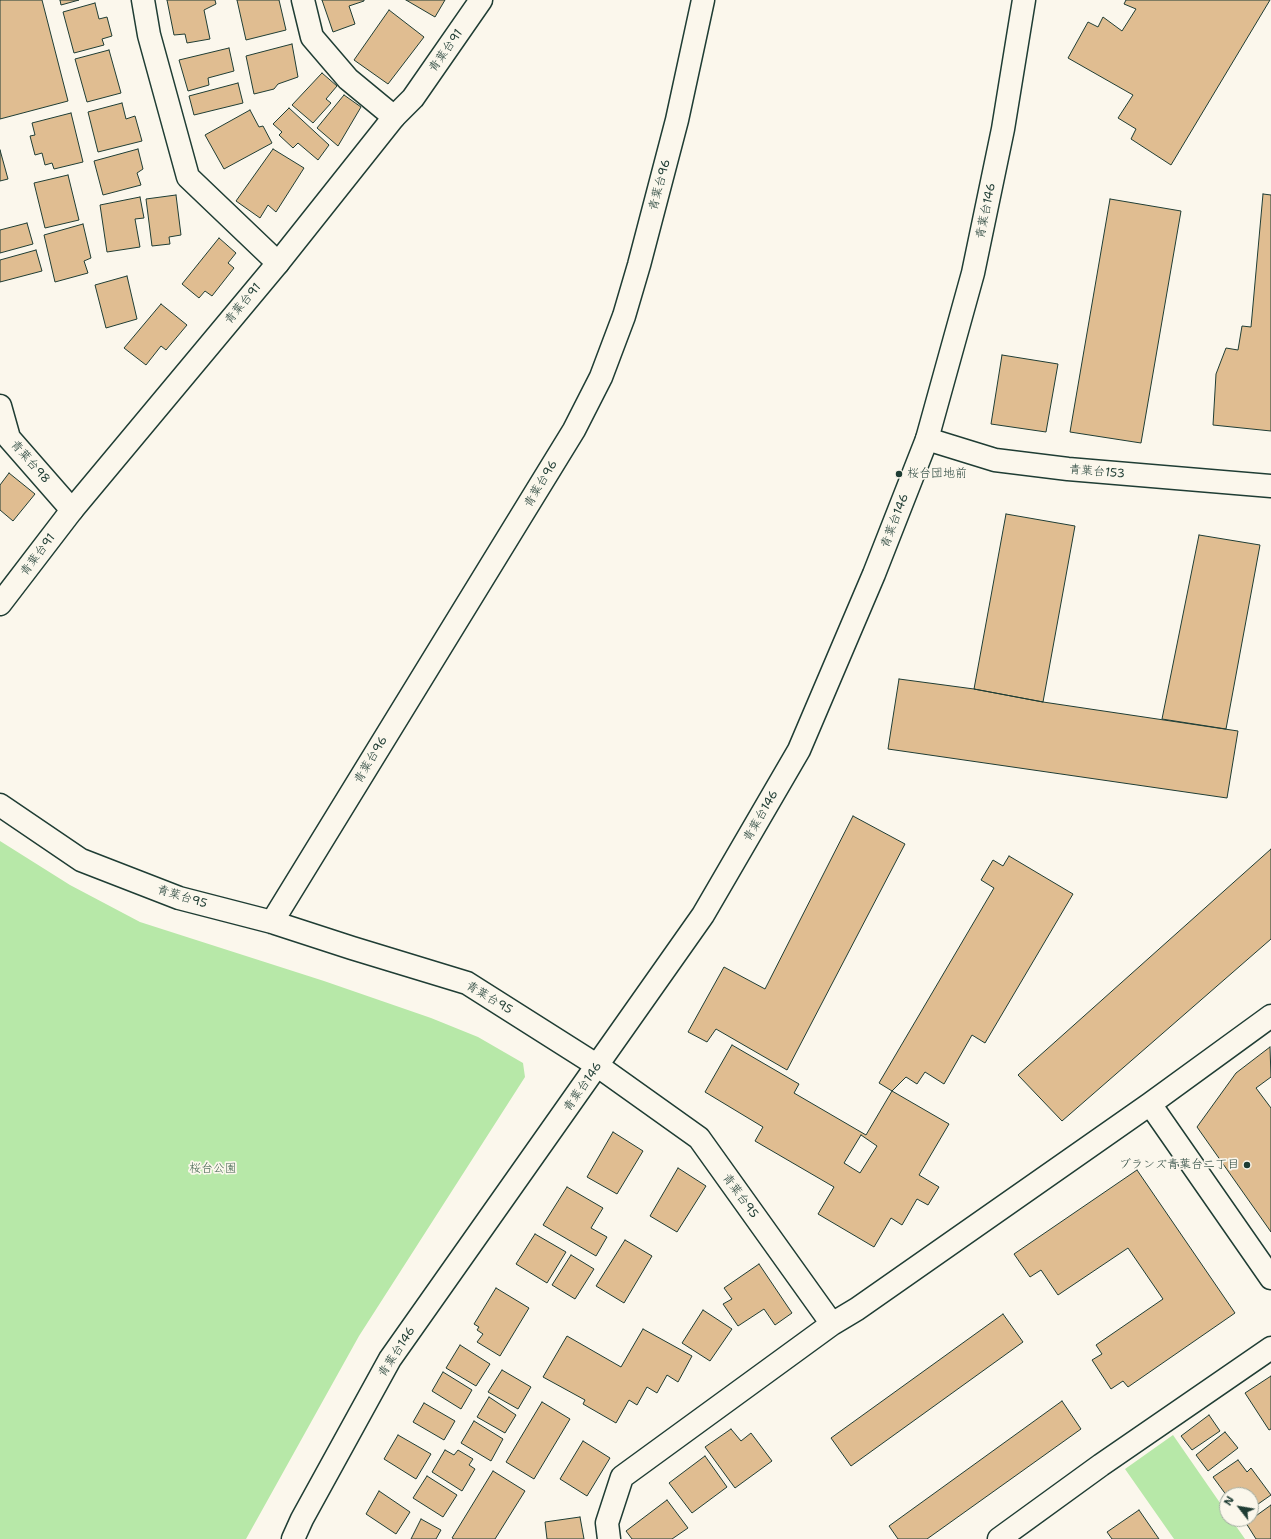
<!DOCTYPE html>
<meta charset="utf-8">
<style>
body{margin:0}
#map{position:relative;width:1271px;height:1539px;overflow:hidden;background:#fbf7ec;font-family:"Shantell Sans",sans-serif}
canvas{display:block}
.north{position:absolute;left:1219px;top:1487px;width:40px;height:40px;box-sizing:border-box;background:#fbf7ec;border:1px solid #a3ada2;border-radius:50%;rotate:301deg;font-size:11px;font-weight:700;line-height:16px;text-align:center;color:#1f3d34}
.north::after{content:'';display:block;margin:auto;width:14px;height:18px;background:#1f3d34;clip-path:polygon(50% 0,100% 100%,50% 72%,0 100%)}
</style>
<div id="map">
<canvas width="1271" height="1539"></canvas>
<div class="north">N</div>
</div>
<script>
const ctx = document.querySelector('canvas').getContext('2d');
ctx.lineJoin = 'round';
function fillPath(path, color) {
  ctx.fillStyle = color;
  ctx.fill(path, 'evenodd');
}
function toPath(rows) {
  const path = new Path2D();
  for (const r of rows) {
    path.moveTo(r[0], r[1]);
    for (let i = 2; i < r.length; i += 2) path.lineTo(r[i], r[i + 1]);
  }
  return path;
}
function trace(path, color, width, dash) {
  ctx.strokeStyle = color;
  ctx.lineWidth = width;
  ctx.lineCap = dash ? 'butt' : 'round';
  ctx.setLineDash(dash || []);
  ctx.stroke(path);
}
function label(font, color, halo, rows, align = 'center') {
  ctx.font = font + ' "Shantell Sans","Klee One",sans-serif';
  ctx.lineWidth = 3.5;
  ctx.setLineDash([]);
  ctx.textBaseline = 'middle';
  ctx.strokeStyle = halo;
  ctx.fillStyle = color;
  for (const [text, x, y, turn = 0] of rows) {
    ctx.save();
    ctx.translate(x, y);
    ctx.rotate((+turn || 0) * Math.PI / 180);
    ctx.textAlign = isNaN(turn) ? turn : align;
    if (halo) ctx.strokeText(text, 0, 0);
    ctx.fillText(text, 0, 0);
    ctx.restore();
  }
}
fillPath(toPath([
 [0,841,70,885,140,922,324,981,431,1018,478,1037,523,1063,525,1077,359,1336,246,1539,0,1539],
 [1173,1435,1227,1513,1227,1519,1231,1519,1245,1539,1174,1539,1125,1469]
]), '#b7e8a8');
const building = toPath([
 [0,0,42,0,68,101,0,119,0,0],
 [60,0,79,0,61,5,60,0],
 [167,0,215,0,216,4,204,10,210,39,187,43,185,34,174,35,167,0],
 [237,0,279,0,286,30,246,40,237,0],
 [322,0,364,0,364,1,349,6,355,24,333,32,322,0],
 [406,0,445,0,435,17,406,0],
 [1126,0,1270,0,1171,165,1131,139,1136,129,1118,118,1133,95,1068,58,1088,22,1098,27,1103,17,1122,31,1136,9,1124,4,1126,0],
 [95,3,99,19,107,17,112,36,102,39,104,45,74,53,63,12,95,3],
 [389,10,424,37,388,84,354,60,389,10],
 [292,44,298,77,278,84,274,89,254,94,246,56,292,44],
 [229,48,234,71,208,78,209,85,188,91,179,60,229,48],
 [109,50,121,93,87,102,75,59,109,50],
 [322,73,337,86,326,99,331,103,313,123,292,105,322,73],
 [238,83,243,103,194,115,189,96,238,83],
 [344,95,361,107,338,146,317,128,344,95],
 [122,103,126,119,135,116,142,141,98,152,88,112,122,103],
 [289,108,329,145,318,160,298,143,293,148,279,135,282,132,273,124,289,108],
 [250,110,259,127,263,126,272,143,224,169,205,135,250,110],
 [71,113,83,162,54,169,52,163,45,165,42,153,35,155,30,136,35,135,32,123,71,113],
 [138,149,143,169,137,173,141,185,103,195,94,161,138,149],
 [273,149,304,168,276,212,268,205,260,218,236,201,273,149],
 [0,150,8,179,0,181,0,150],
 [68,175,79,220,45,228,34,183,68,175],
 [1263,194,1271,195,1271,431,1213,425,1216,374,1226,348,1238,350,1242,326,1251,327,1263,194],
 [176,195,181,235,169,237,170,244,152,246,146,199,176,195],
 [140,197,144,218,135,219,140,247,107,252,100,205,140,197],
 [1110,199,1181,211,1141,443,1070,432,1110,199],
 [27,223,33,244,0,253,0,230,27,223],
 [83,224,91,258,84,261,88,273,55,282,44,235,83,224],
 [219,238,236,253,228,263,234,268,212,296,205,291,199,298,182,284,219,238],
 [36,250,42,271,0,282,0,260,36,250],
 [127,276,137,319,106,328,95,285,127,276],
 [161,304,187,325,166,350,161,346,146,365,124,348,161,304],
 [1002,355,1058,364,1046,432,991,424,1002,355],
 [9,473,35,494,13,521,0,510,0,485,9,473],
 [1006,514,1075,526,1043,702,974,689,1006,514],
 [1199,535,1260,545,1226,729,1162,719,1199,535],
 [899,679,974,689,1043,702,1238,731,1227,798,888,749,899,679],
 [853,816,905,844,787,1070,716,1029,707,1042,688,1032,724,967,765,989,853,816],
 [1271,849,1271,939,1062,1121,1018,1075,1271,849],
 [1009,856,1073,894,985,1043,972,1035,944,1084,925,1072,917,1084,906,1077,892,1091,879,1083,994,888,981,880,993,860,1003,866,1009,856],
 [732,1045,799,1084,794,1093,866,1135,892,1091,949,1124,919,1175,939,1187,928,1205,917,1199,902,1225,891,1218,874,1247,818,1214,834,1187,755,1141,763,1127,705,1092,732,1045],
 [861,1135,877,1146,860,1173,844,1163,861,1135],
 [1270,1047,1271,1077,1256,1088,1271,1108,1271,1232,1197,1127,1236,1073,1270,1047],
 [613,1132,643,1151,617,1194,587,1177,613,1132],
 [678,1168,706,1186,677,1232,650,1216,678,1168],
 [1137,1170,1235,1313,1128,1387,1123,1381,1111,1389,1092,1360,1102,1354,1096,1345,1163,1299,1128,1248,1058,1295,1041,1270,1030,1277,1014,1254,1137,1170],
 [567,1187,603,1208,591,1228,607,1237,596,1256,543,1225,567,1187],
 [535,1234,566,1252,547,1283,516,1264,535,1234],
 [625,1240,652,1256,624,1303,596,1286,625,1240],
 [571,1255,594,1269,575,1299,552,1285,571,1255],
 [759,1264,792,1313,775,1325,764,1309,738,1326,723,1304,732,1299,724,1288,759,1264],
 [496,1288,529,1308,500,1356,477,1342,483,1334,477,1330,479,1327,474,1324,496,1288],
 [703,1310,732,1329,710,1361,682,1343,703,1310],
 [1003,1314,1023,1342,851,1466,831,1438,1003,1314],
 [643,1329,692,1356,678,1382,667,1375,657,1393,647,1387,637,1405,629,1400,616,1423,583,1404,585,1400,543,1377,567,1336,621,1367,643,1329],
 [460,1345,490,1364,476,1386,446,1368,460,1345],
 [502,1370,531,1387,518,1409,488,1392,502,1370],
 [443,1372,472,1390,461,1409,432,1391,443,1372],
 [1271,1376,1271,1429,1269,1430,1245,1393,1271,1376],
 [489,1397,516,1415,505,1433,477,1417,489,1397],
 [1062,1401,1081,1429,927,1539,898,1539,889,1526,1062,1401],
 [542,1402,570,1419,534,1479,506,1462,542,1402],
 [424,1403,455,1421,444,1440,413,1422,424,1403],
 [1209,1415,1220,1431,1192,1450,1181,1436,1209,1415],
 [474,1421,503,1439,491,1461,461,1443,474,1421],
 [731,1429,741,1441,751,1433,772,1461,735,1488,705,1447,731,1429],
 [1225,1432,1238,1448,1208,1471,1196,1455,1225,1432],
 [398,1435,431,1454,416,1479,384,1459,398,1435],
 [583,1441,610,1458,587,1496,560,1479,583,1441],
 [445,1450,454,1455,458,1450,473,1459,469,1465,475,1469,462,1491,432,1472,445,1450],
 [705,1456,727,1487,692,1513,669,1483,705,1456],
 [1238,1460,1247,1472,1251,1468,1271,1495,1251,1509,1251,1495,1227,1496,1213,1477,1238,1460],
 [493,1471,525,1491,495,1539,454,1539,452,1538,493,1471],
 [427,1476,457,1495,443,1517,413,1498,427,1476],
 [379,1491,410,1512,396,1534,366,1514,379,1491],
 [667,1500,688,1528,672,1539,632,1539,626,1531,667,1500],
 [1271,1505,1271,1539,1256,1539,1246,1523,1271,1505],
 [1139,1510,1159,1539,1112,1539,1107,1532,1139,1510],
 [580,1517,584,1539,547,1539,545,1522,580,1517],
 [421,1519,441,1530,436,1539,411,1539,421,1519]
]);
fillPath(building, '#e0bd91');
trace(building, '#1f3d34', 1);
const street = toPath([
 [143,0,149,35,188,177,278,263],
 [303,0,312,37,348,79,394,117],
 [0,406,9,438,72,510],
 [927,439,995,460,1068,469,1271,486],
 [0,805,81,860,179,898,272,922,352,948,467,983,598,1066,699,1138,832,1324],
 [272,922,574,430,601,377,624,316,639,265,677,120,703,0],
 [1150,1104,1271,1278],
 [609,1539,607,1523,622,1477,832,1324,857,1309,1150,1104,1271,1016],
 [999,1539,1101,1465,1271,1348]
]);
const secondary = toPath([
 [0,604,72,510,278,263,394,117,413,98,481,0],
 [293,1539,302,1519,390,1359,703,915,799,750,874,574,927,439,973,273,1003,129,1024,0]
]);
trace(street, '#1f3d34', 25);
trace(secondary, '#1f3d34', 25);
trace(street, '#fbf7ec', 22);
trace(secondary, '#fbf7ec', 22);
for (const [x, y, r, color] of [
 [899,474,4,"#1f3d34"],
 [1247,1165,4,"#1f3d34"]
]) {
  const dot = new Path2D();
  dot.arc(x, y, r, 0, 2 * Math.PI);
  ctx.fillStyle = color;
  ctx.fill(dot);
  trace(dot, '#fbf7ec', 1.5);
}
label('12px', '#1f3d34', '#fbf7ec', [
 ["青葉台91",446,51,-55],
 ["青葉台96",660,185,-75],
 ["青葉台146",986,211,-78],
 ["青葉台91",243,304,-50],
 ["青葉台98",30,462,49],
 ["青葉台153",1097,472,5],
 ["青葉台96",541,484,-59],
 ["青葉台146",895,521,-69],
 ["青葉台91",38,555,-53],
 ["青葉台96",371,760,-59],
 ["青葉台146",761,816,-60],
 ["青葉台95",182,897,17],
 ["青葉台95",489,998,31],
 ["青葉台146",583,1087,-55],
 ["青葉台95",740,1196,54],
 ["青葉台146",397,1352,-57]
]);
label('12px', '#1f3d34', '#fbf7ec', [
 ["桜台団地前",907,474],
 ["ブランズ青葉台二丁目",1239,1165,"right"]
], 'left');
label('12px', '#3d5f4b', '#fbf7ec', [
 ["桜台公園",213,1169]
]);
</script>
